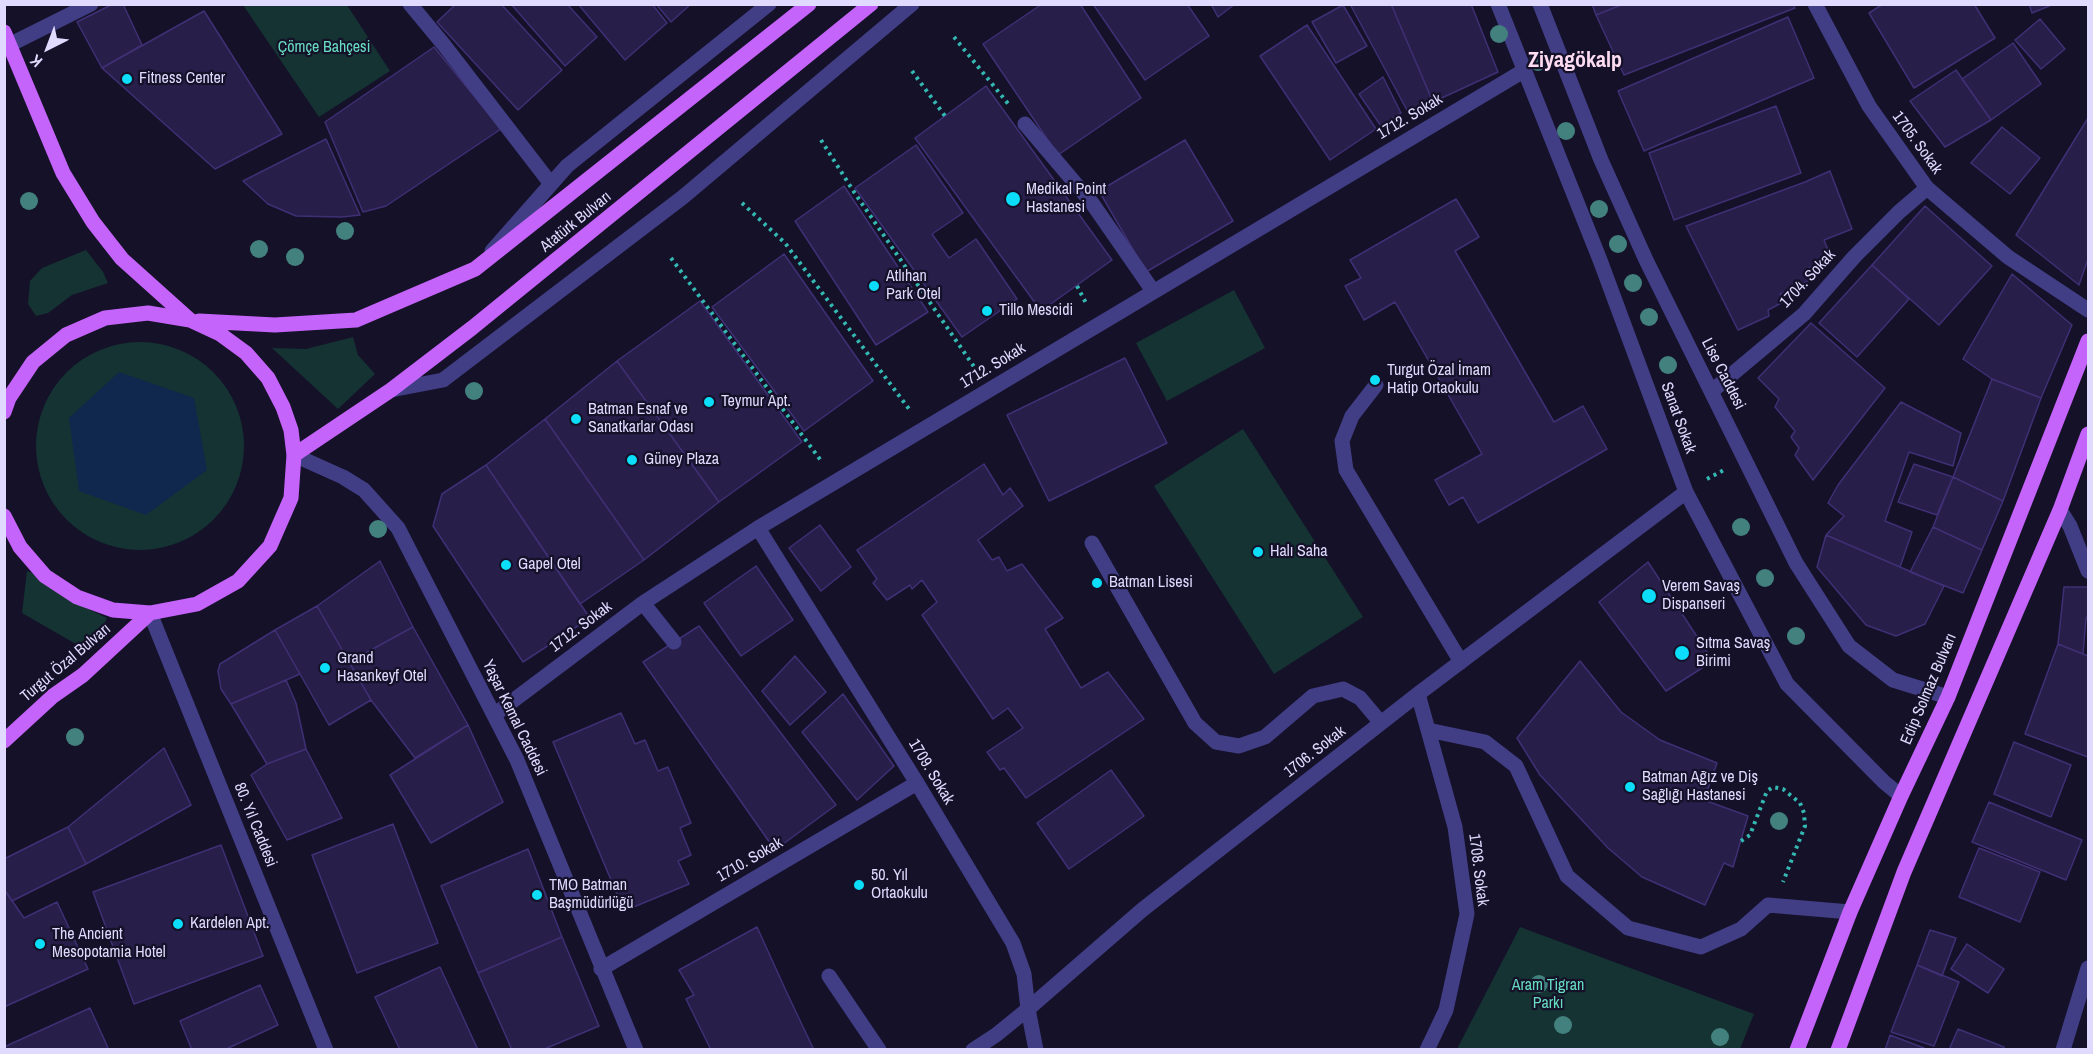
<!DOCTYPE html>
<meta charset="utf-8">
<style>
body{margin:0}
#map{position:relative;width:2093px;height:1054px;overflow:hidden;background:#151129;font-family:"Archivo Narrow",sans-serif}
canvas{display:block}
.frame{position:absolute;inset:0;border:6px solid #dfdafe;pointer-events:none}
.north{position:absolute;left:18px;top:18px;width:60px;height:60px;-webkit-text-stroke:4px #151129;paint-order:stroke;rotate:222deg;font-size:16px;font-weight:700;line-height:24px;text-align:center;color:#dfdafe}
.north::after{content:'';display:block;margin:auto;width:21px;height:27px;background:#dfdafe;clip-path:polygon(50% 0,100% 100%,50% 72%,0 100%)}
</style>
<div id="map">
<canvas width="2093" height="1054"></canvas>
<div class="frame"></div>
<div class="north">K</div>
</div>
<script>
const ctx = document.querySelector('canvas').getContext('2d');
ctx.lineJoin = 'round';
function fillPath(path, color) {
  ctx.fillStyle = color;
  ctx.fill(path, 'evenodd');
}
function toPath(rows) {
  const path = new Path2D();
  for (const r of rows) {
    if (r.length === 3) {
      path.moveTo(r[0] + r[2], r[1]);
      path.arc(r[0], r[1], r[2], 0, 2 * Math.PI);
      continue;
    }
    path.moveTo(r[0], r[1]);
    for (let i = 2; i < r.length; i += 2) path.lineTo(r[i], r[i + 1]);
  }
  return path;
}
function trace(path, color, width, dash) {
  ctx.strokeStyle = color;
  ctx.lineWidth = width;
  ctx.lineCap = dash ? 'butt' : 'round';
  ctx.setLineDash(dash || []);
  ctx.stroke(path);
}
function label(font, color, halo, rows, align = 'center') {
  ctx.font = font + ' "Archivo Narrow",sans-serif';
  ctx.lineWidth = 4.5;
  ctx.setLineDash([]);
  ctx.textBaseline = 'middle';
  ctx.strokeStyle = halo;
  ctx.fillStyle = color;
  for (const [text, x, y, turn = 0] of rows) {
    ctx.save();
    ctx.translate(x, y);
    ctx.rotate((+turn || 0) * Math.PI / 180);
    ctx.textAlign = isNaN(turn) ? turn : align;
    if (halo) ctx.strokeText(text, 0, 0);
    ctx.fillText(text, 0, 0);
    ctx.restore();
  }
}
fillPath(toPath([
 [243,5,347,5,390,71,319,117],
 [86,250,103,272,108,283,72,295,48,313,36,316,28,304,30,281,42,268],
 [1234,290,1265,348,1167,401,1136,343],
 [353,337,358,355,375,374,338,409,272,348,306,349],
 [140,446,104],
 [1243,429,1363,617,1274,674,1154,486],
 [27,571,40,576,63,597,107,618,99,636,81,647,22,613],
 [1520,927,1754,1014,1740,1049,1457,1049]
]), '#143332');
fillPath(toPath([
 [119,372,194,398,207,470,146,515,79,491,69,418]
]), '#10274e');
const building = toPath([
 [113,4,123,4,142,45,102,68,77,22,113,4],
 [456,4,501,4,562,70,518,110,437,22,456,4],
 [511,4,567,4,597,37,565,66,511,4],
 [578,4,652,4,667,23,625,60,578,4],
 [656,4,691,4,671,22,656,4],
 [1042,4,1080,4,1141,98,1058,155,983,44,1042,4],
 [1093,4,1187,4,1209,36,1145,80,1093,4],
 [1211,4,1235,4,1218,17,1211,4],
 [1350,4,1391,4,1433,102,1409,114,1350,4],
 [1391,4,1471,4,1498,72,1433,102,1391,4],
 [1592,4,1624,4,1596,15,1592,4],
 [1624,4,1793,4,1795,8,1624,75,1596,15,1624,4],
 [1883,4,1974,4,1995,38,1914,88,1869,13,1883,4],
 [2029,4,2054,4,2032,13,2029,4],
 [1343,5,1367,46,1336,63,1312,22,1343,5],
 [204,11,282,134,215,169,102,68,204,11],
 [1788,17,1814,78,1644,151,1618,91,1788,17],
 [2040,19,2065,49,2041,69,2015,40,2040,19],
 [1307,25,1376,129,1330,160,1260,56,1307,25],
 [2013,43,2041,84,1991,120,1962,79,2013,43],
 [434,47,501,129,386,206,363,212,325,122,434,47],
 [1956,70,1991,120,1945,147,1910,101,1956,70],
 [1383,77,1401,113,1381,126,1359,94,1383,77],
 [986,86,1112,260,1041,311,915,138,986,86],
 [1776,106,1801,173,1674,220,1649,153,1776,106],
 [2088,118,2088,259,2079,285,2016,235,2088,118],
 [2002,127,2040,158,2010,194,1971,163,2002,127],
 [326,139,360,215,342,217,296,216,268,204,243,181,326,139],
 [1185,140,1233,221,1146,272,1099,191,1185,140],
 [916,145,963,213,932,234,949,258,976,239,1017,299,962,337,855,188,916,145],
 [1830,171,1852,229,1824,240,1831,257,1807,269,1814,278,1780,294,1785,301,1768,310,1769,316,1738,330,1686,226,1805,182,1830,171],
 [844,186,928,312,876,345,795,221,844,186],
 [1456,199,1479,237,1455,251,1554,422,1583,406,1607,449,1478,523,1463,497,1449,505,1435,480,1482,454,1395,302,1364,320,1345,286,1361,278,1350,260,1456,199],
 [1925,206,1992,266,1939,325,1872,265,1925,206],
 [784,254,873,381,804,431,712,307,784,254],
 [1872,265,1909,299,1857,357,1819,323,1872,265],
 [2012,274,2072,325,2041,398,1992,379,1963,359,2012,274],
 [700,301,802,442,719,502,617,361,700,301],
 [1811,323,1885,388,1813,480,1795,455,1799,448,1791,437,1795,431,1775,407,1779,399,1758,378,1811,323],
 [1125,358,1167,443,1049,501,1007,415,1125,358],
 [617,361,719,502,644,560,545,419,617,361],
 [1992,379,2041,398,2003,501,1953,477,1992,379],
 [1901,402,1961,433,1953,466,1909,452,1885,521,1912,532,1900,567,1826,535,1844,516,1828,503,1838,485,1901,402],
 [545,419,644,560,580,604,486,465,545,419],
 [984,464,1003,495,1010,488,1023,506,978,540,992,560,999,557,1007,571,1022,564,1063,618,1045,629,1081,688,1108,672,1144,719,1026,798,1004,768,1000,770,987,752,1023,728,1008,708,993,719,922,615,937,602,922,580,912,589,910,585,887,600,873,583,877,579,857,550,984,464],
 [1914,464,1953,477,1937,515,1898,502,1914,464],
 [486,465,590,618,523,662,433,526,442,494,486,465],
 [1953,477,2003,501,1982,550,1933,527,1953,477],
 [820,525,851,567,821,591,789,548,820,525],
 [1933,527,1982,550,1963,593,1910,572,1933,527],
 [1826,535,1944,586,1925,624,1896,636,1866,625,1817,567,1826,535],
 [380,561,413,627,349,662,317,606,380,561],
 [1648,562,1713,661,1666,691,1599,602,1648,562],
 [756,566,793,620,741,656,704,603,756,566],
 [2064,587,2088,587,2088,616,2086,618,2083,654,2058,644,2064,587],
 [317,606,371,700,329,725,275,630,317,606],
 [699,626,836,805,775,850,643,662,699,626],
 [413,627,468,725,415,758,371,700,349,662,413,627],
 [275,630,300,674,231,704,221,689,218,671,220,664,275,630],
 [2058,644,2088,656,2088,757,2025,734,2058,644],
 [795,656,826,692,790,725,762,691,795,656],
 [1580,661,1621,712,1660,740,1717,763,1704,800,1748,816,1733,867,1724,863,1705,905,1642,877,1608,848,1540,775,1517,738,1580,661],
 [286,680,296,703,306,749,267,764,231,704,286,680],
 [843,694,894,766,857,800,802,732,843,694],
 [621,713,635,744,645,740,658,771,668,767,691,823,680,828,691,855,678,861,689,884,624,911,553,742,621,713],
 [468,725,503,802,431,843,390,775,468,725],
 [2014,742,2071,765,2051,817,1994,794,2014,742],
 [164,748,191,805,86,864,68,827,164,748],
 [306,749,342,818,287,840,251,775,267,764,306,749],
 [1111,770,1144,816,1069,869,1037,823,1111,770],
 [1989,802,2082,840,2066,880,1972,842,1989,802],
 [393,824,438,943,357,973,312,855,393,824],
 [68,827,86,864,12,901,4,889,4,859,68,827],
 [221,845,263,956,134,1004,93,892,221,845],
 [1979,848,2040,872,2020,922,1959,897,1979,848],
 [528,849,562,937,478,973,441,886,528,849],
 [4,889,24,918,57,902,88,969,4,1007,4,889],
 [757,927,787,993,814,1050,711,1050,686,999,694,995,679,970,757,927],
 [1930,930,1956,938,1942,976,1917,965,1930,930],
 [562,937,599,1026,542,1050,512,1050,478,973,562,937],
 [1967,944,2004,969,1988,993,1951,969,1967,944],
 [1917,965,1959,982,1934,1046,1891,1032,1917,965],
 [440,967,478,1050,400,1050,375,997,440,967],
 [260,985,278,1025,224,1050,192,1050,180,1021,260,985],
 [90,1008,109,1050,4,1050,4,1047,90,1008],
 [1958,1029,2004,1047,2003,1050,1949,1050,1958,1029],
 [1890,1035,1924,1048,1923,1050,1885,1050,1890,1035]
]);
fillPath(building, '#271e49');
trace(building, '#3f3075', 1.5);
trace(toPath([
 [954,37,1010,106],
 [912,71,945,116],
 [821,140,854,192,977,371],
 [742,203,785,243,909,409],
 [671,258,822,462],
 [1077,286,1087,305],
 [1707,479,1724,470],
 [1741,841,1750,835,1767,791,1773,787,1783,789,1800,803,1804,813,1805,826,1783,882]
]), '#34b8b2', 4, [3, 4.5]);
trace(toPath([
 [410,4,444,45,551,184],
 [1498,4,1600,260,1686,492,1787,684,1884,782,1901,796],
 [1540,4,1601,160,1646,260,1796,563,1849,646,1893,680,1948,697],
 [1815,4,1869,106,1927,188,2008,257,2088,310],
 [9,45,91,4],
 [1025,124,1092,203,1153,291],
 [492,251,567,166,769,4],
 [1376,385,1352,416,1342,441,1346,470,1461,662],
 [391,390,443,380,683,197,912,4],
 [1712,391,1804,314,1854,257,1899,212,1927,188],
 [294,455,343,477,364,490,398,528,517,760,636,1050],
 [2060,510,2070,526,2088,571],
 [758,528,917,783,1013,943,1024,974,1028,1009,1036,1050],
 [1092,543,1195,723,1216,742,1239,746,1265,737,1313,696,1343,689,1360,698,1381,723],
 [643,603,674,642],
 [150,613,326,1050],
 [1418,694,1455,827,1467,914,1446,1010,1427,1050],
 [494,715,643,603,758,528,1525,70],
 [1428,730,1485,742,1516,766,1567,876,1628,928,1701,947,1741,929,1768,905,1850,912],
 [601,969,917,783],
 [829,976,879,1050],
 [973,1050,996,1035,1028,1009,1142,910,1418,694,1686,492],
 [2063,1050,2088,968]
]), '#413e86', 15);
trace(toPath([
 [4,32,63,173,93,222,122,259,190,320],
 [199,321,275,325,356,320,475,269,809,4],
 [4,412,9,398,33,362,66,335,105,318,148,313,190,320,220,334,246,353,268,378,283,407,291,430,294,455,291,498,270,546,238,581,197,604,150,613,113,610,77,597,45,576,20,547,4,516],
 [294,455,391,390,472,328,871,4],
 [4,741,53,696,83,675,150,613],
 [1797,1050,1850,912,1901,796,1948,697,2088,341],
 [1838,1050,1904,872,2060,510,2088,434]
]), '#c564fb', 15);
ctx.fillStyle = '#42817d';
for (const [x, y] of [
 [1499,34],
 [1538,62],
 [1566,131],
 [29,201],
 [1599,209],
 [345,231],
 [1618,244],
 [259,249],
 [295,257],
 [1633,283],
 [1649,317],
 [1668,365],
 [474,391],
 [1741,527],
 [378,529],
 [1765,578],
 [1796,636],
 [75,737],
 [1779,821],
 [1539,984],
 [1563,1025],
 [1720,1037]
]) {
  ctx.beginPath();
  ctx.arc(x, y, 9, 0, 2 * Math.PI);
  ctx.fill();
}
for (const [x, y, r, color] of [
 [127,79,6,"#0cddf8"],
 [1013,199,8,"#0cddf8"],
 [874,286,6,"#0cddf8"],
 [987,311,6,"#0cddf8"],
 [1375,380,6,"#0cddf8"],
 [709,402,6,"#0cddf8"],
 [576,419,6,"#0cddf8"],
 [632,460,6,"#0cddf8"],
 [1258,552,6,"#0cddf8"],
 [506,565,6,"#0cddf8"],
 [1097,583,6,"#0cddf8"],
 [1649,596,8,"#0cddf8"],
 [1682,653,8,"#0cddf8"],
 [325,668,6,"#0cddf8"],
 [1630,787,6,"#0cddf8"],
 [859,885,6,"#0cddf8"],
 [537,895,6,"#0cddf8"],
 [178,924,6,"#0cddf8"],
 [40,944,6,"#0cddf8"]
]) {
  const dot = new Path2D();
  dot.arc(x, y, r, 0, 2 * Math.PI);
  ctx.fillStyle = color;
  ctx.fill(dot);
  trace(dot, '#151129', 2);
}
label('16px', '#66ddc1', '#151129', [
 ["Çömçe Bahçesi",324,48],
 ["Aram Tigran",1548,986],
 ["Parkı",1548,1004]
]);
label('16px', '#dfdafe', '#151129', [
 ["Fitness Center",139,79],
 ["Medikal Point",1026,190],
 ["Hastanesi",1026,208],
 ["Atlıhan",886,277],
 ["Park Otel",886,295],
 ["Tillo Mescidi",999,311],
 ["Turgut Özal İmam",1387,371],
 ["Hatip Ortaokulu",1387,389],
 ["Teymur Apt.",721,402],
 ["Batman Esnaf ve",588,410],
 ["Sanatkarlar Odası",588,428],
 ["Güney Plaza",644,460],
 ["Halı Saha",1270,552],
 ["Gapel Otel",518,565],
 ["Batman Lisesi",1109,583],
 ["Verem Savaş",1662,587],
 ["Dispanseri",1662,605],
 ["Sıtma Savaş",1696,644],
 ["Birimi",1696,662],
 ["Grand",337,659],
 ["Hasankeyf Otel",337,677],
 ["Batman Ağız ve Diş",1642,778],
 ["Sağlığı Hastanesi",1642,796],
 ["50. Yıl",871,876],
 ["Ortaokulu",871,894],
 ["TMO Batman",549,886],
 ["Başmüdürlüğü",549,904],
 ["Kardelen Apt.",190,924],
 ["The Ancient",52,935],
 ["Mesopotamia Hotel",52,953]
], 'left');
label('16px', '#dfdafe', '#151129', [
 ["1712. Sokak",1410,117,-31],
 ["1705. Sokak",1917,143,54],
 ["Atatürk Bulvarı",576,222,-39],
 ["1704. Sokak",1808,279,-47],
 ["1712. Sokak",993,366,-31],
 ["Lise Caddesi",1723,374,63],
 ["Sanat Sokak",1678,418,70],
 ["1712. Sokak",581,627,-37],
 ["Turgut Özal Bulvarı",66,663,-40],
 ["Edip Solmaz Bulvarı",1929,689,-67],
 ["Yaşar Kemal Caddesi",514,718,64],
 ["1706. Sokak",1315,752,-38],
 ["1709. Sokak",931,772,59],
 ["80. Yıl Caddesi",255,825,68],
 ["1710. Sokak",750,860,-30],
 ["1708. Sokak",1478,870,83]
]);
label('bold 22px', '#fedcf1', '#151129', [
 ["Ziyagökalp",1575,61]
]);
</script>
